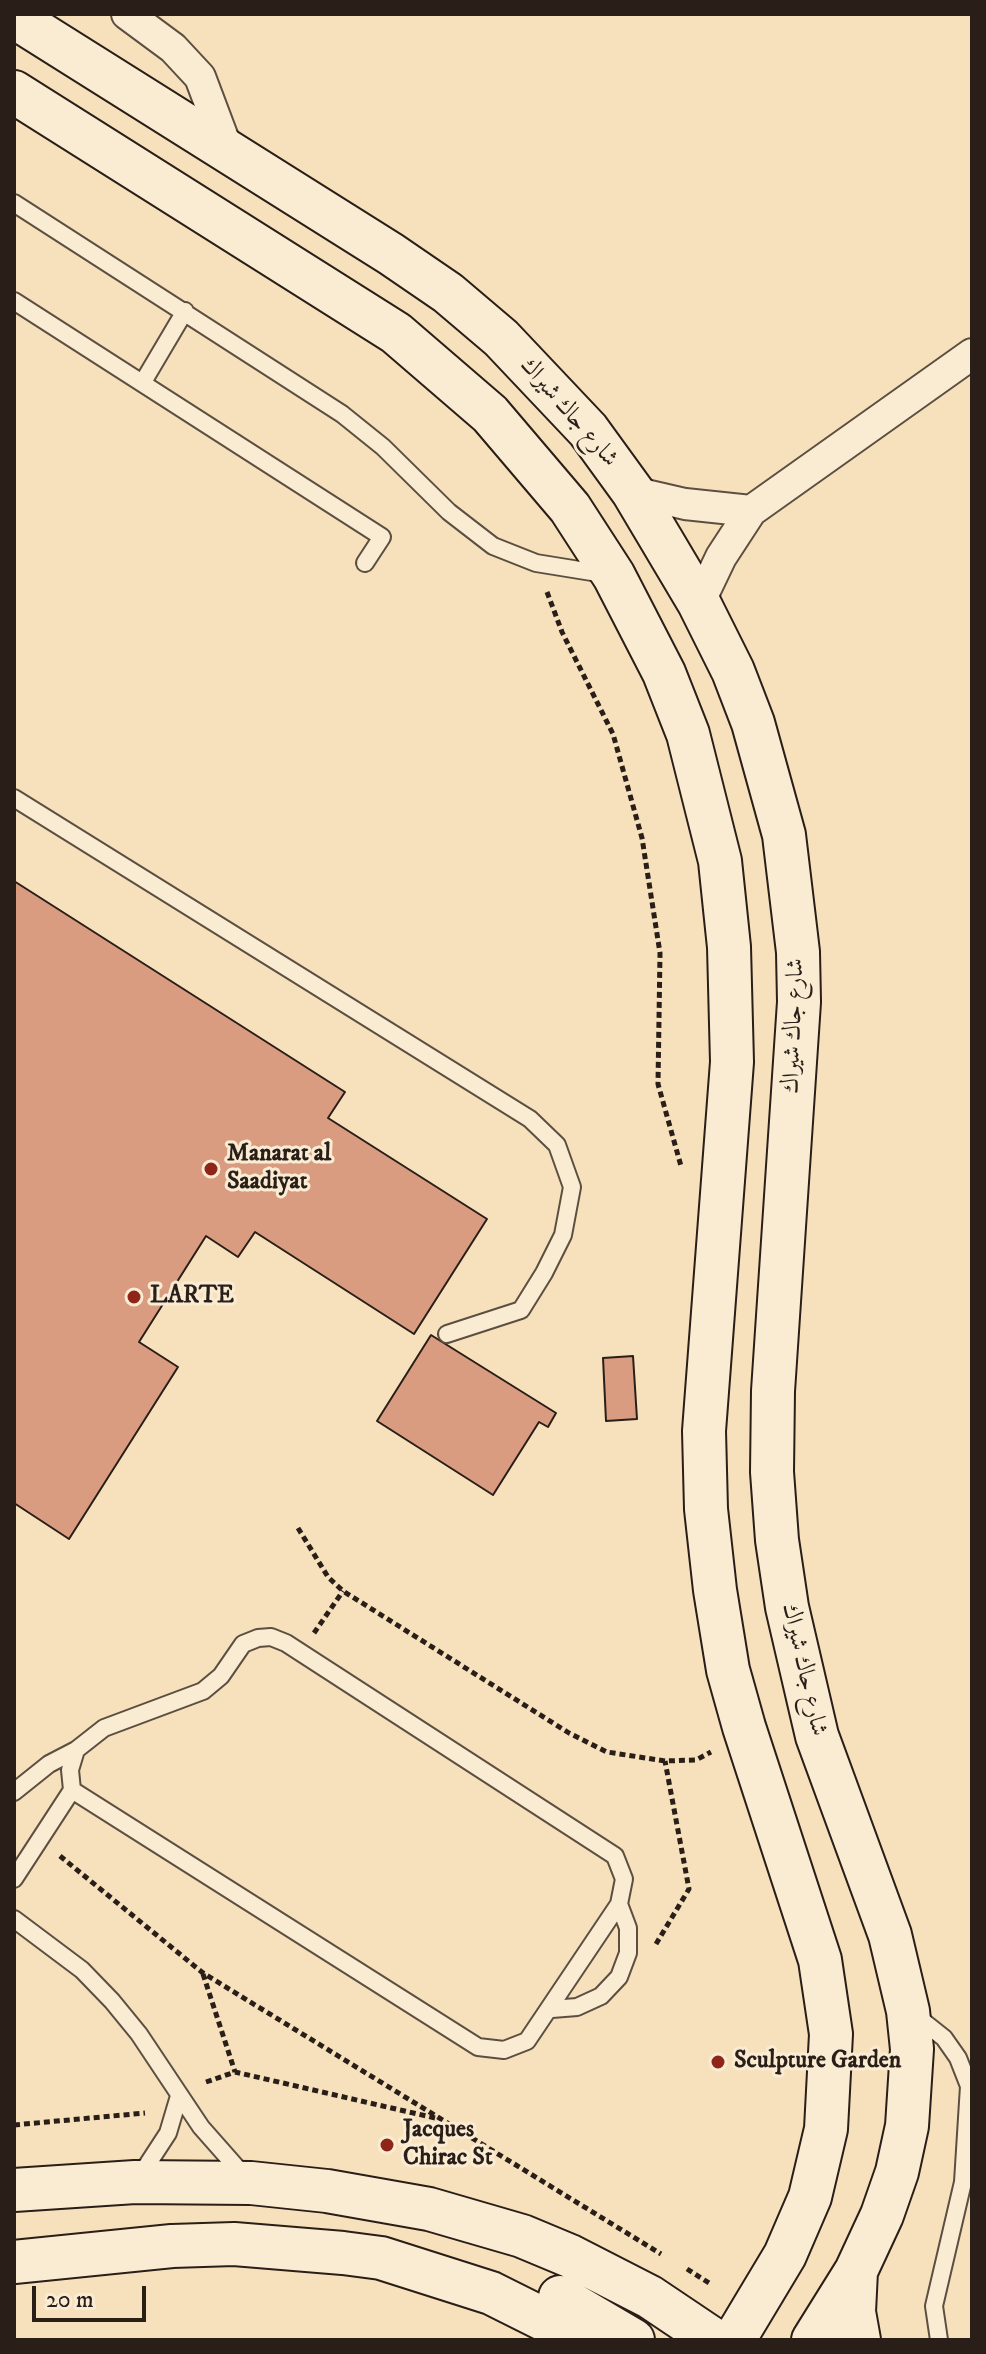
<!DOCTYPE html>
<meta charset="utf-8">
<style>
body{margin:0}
#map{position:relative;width:986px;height:2354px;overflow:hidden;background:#f7e1bc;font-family:"IM FELL DW Pica",serif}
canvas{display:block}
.frame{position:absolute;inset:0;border:16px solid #291e18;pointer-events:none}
.scale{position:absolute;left:32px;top:2286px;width:114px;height:36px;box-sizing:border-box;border:4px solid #291e18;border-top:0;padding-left:10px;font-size:24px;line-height:28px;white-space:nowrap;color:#291e18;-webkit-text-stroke:6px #faecd3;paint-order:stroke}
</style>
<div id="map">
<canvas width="986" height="2354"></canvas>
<div class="frame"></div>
<div class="scale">20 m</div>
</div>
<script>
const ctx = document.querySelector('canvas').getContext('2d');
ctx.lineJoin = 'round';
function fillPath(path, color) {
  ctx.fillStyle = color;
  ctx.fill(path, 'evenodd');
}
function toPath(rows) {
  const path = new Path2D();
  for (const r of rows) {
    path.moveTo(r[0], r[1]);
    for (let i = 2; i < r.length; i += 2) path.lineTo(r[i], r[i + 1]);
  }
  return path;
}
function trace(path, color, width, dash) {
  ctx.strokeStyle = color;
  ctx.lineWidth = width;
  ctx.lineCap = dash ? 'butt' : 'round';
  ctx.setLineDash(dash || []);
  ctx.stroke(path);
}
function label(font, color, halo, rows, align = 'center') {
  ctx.font = font + ' "IM FELL DW Pica",Amiri,serif';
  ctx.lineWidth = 6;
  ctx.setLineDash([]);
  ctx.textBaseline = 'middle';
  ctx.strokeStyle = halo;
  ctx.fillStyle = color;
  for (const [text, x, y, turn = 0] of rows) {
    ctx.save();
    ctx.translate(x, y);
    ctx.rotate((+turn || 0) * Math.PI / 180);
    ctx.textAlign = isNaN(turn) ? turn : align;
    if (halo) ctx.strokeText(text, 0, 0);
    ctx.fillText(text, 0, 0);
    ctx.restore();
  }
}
const building = toPath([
 [14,881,345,1092,328,1118,487,1219,414,1334,255,1232,238,1257,206,1236,139,1342,178,1367,69,1539,14,1503,14,881],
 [431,1335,556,1413,548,1427,539,1422,493,1495,377,1421,431,1335],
 [633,1356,637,1419,606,1421,603,1358,633,1356]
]);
fillPath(building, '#da9c80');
trace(building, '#291e18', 2);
const lane = toPath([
 [14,203,342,414,383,447,449,512,493,546,536,563,604,574],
 [14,301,382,537,365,563],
 [143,382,185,311],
 [14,798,530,1119,557,1145,572,1187,563,1235,544,1273,521,1310,447,1334],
 [271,1637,286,1643,615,1856,624,1879,619,1904,527,2041,504,2050,478,2047,72,1790,70,1770,76,1750,104,1728,203,1691,221,1676,243,1644,258,1638,271,1637],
 [14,1792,49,1764,76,1750],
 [14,1879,72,1790],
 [14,1919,82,1970,112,2001,139,2034,201,2127,246,2178],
 [552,2009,577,2007,601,1996,619,1977,628,1953,628,1928,619,1904],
 [915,2015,944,2038,958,2058,969,2086,963,2182,934,2306,939,2340],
 [140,2176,168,2133,179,2096]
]);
const street = toPath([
 [127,14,173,48,200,77,229,154],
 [633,492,685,504,751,511],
 [699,603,721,557,751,511,972,354]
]);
const secondary = toPath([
 [14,17,391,254,448,293,501,338,588,430,633,492,699,603,733,671,753,723,784,835,798,952,799,1002,773,1391,772,1472,777,1540,787,1607,817,1736,890,1935,908,2011,912,2049,907,2126,897,2172,882,2215,856,2271,813,2340],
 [14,92,396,333,490,414,570,508,614,576,664,673,688,734,720,861,729,947,732,1062,704,1431,706,1509,715,1590,728,1670,744,1727,820,1960,831,2034,826,2129,810,2197,785,2255,734,2340],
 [14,2190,135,2182,251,2183,327,2191,429,2209,522,2236,570,2256,650,2297,714,2340],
 [14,2262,172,2246,234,2244,343,2253,381,2258,491,2293,585,2340],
 [856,2271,854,2312,859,2340],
 [560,2297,633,2340]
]);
trace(lane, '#5c4f41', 20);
trace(street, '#5c4f41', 34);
trace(secondary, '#291e18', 46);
trace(toPath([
 [547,592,562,632,613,734,642,838,660,953,658,1084,681,1166],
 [298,1528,328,1577,343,1591,569,1733,607,1752,665,1761,696,1760,711,1752],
 [314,1633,343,1591],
 [60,1856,203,1973,661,2254],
 [656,1944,689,1889,665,1761],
 [203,1974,235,2072],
 [206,2082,235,2072,435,2118],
 [14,2125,145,2113],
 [687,2269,709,2283]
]), '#291e18', 5, [6, 4]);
trace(lane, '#faecd3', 16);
trace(street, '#faecd3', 30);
trace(secondary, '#faecd3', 42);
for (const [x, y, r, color] of [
 [211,1169,8,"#8f2418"],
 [134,1297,8,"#8f2418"],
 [718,2062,8,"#8f2418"],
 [387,2145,8,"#8f2418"]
]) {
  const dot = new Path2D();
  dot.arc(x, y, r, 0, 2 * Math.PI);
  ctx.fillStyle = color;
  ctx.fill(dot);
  trace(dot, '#faecd3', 3);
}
label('24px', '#291e18', '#faecd3', [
 ["شارع جاك شيراك",568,413,49],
 ["شارع جاك شيراك",795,1026,-88],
 ["شارع جاك شيراك",803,1670,77]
]);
label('bold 24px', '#291e18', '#faecd3', [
 ["Manarat al",227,1155],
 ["Saadiyat",227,1183],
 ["LARTE",150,1297],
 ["Sculpture Garden",734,2062],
 ["Jacques",403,2131],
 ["Chirac St",403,2159]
], 'left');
</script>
